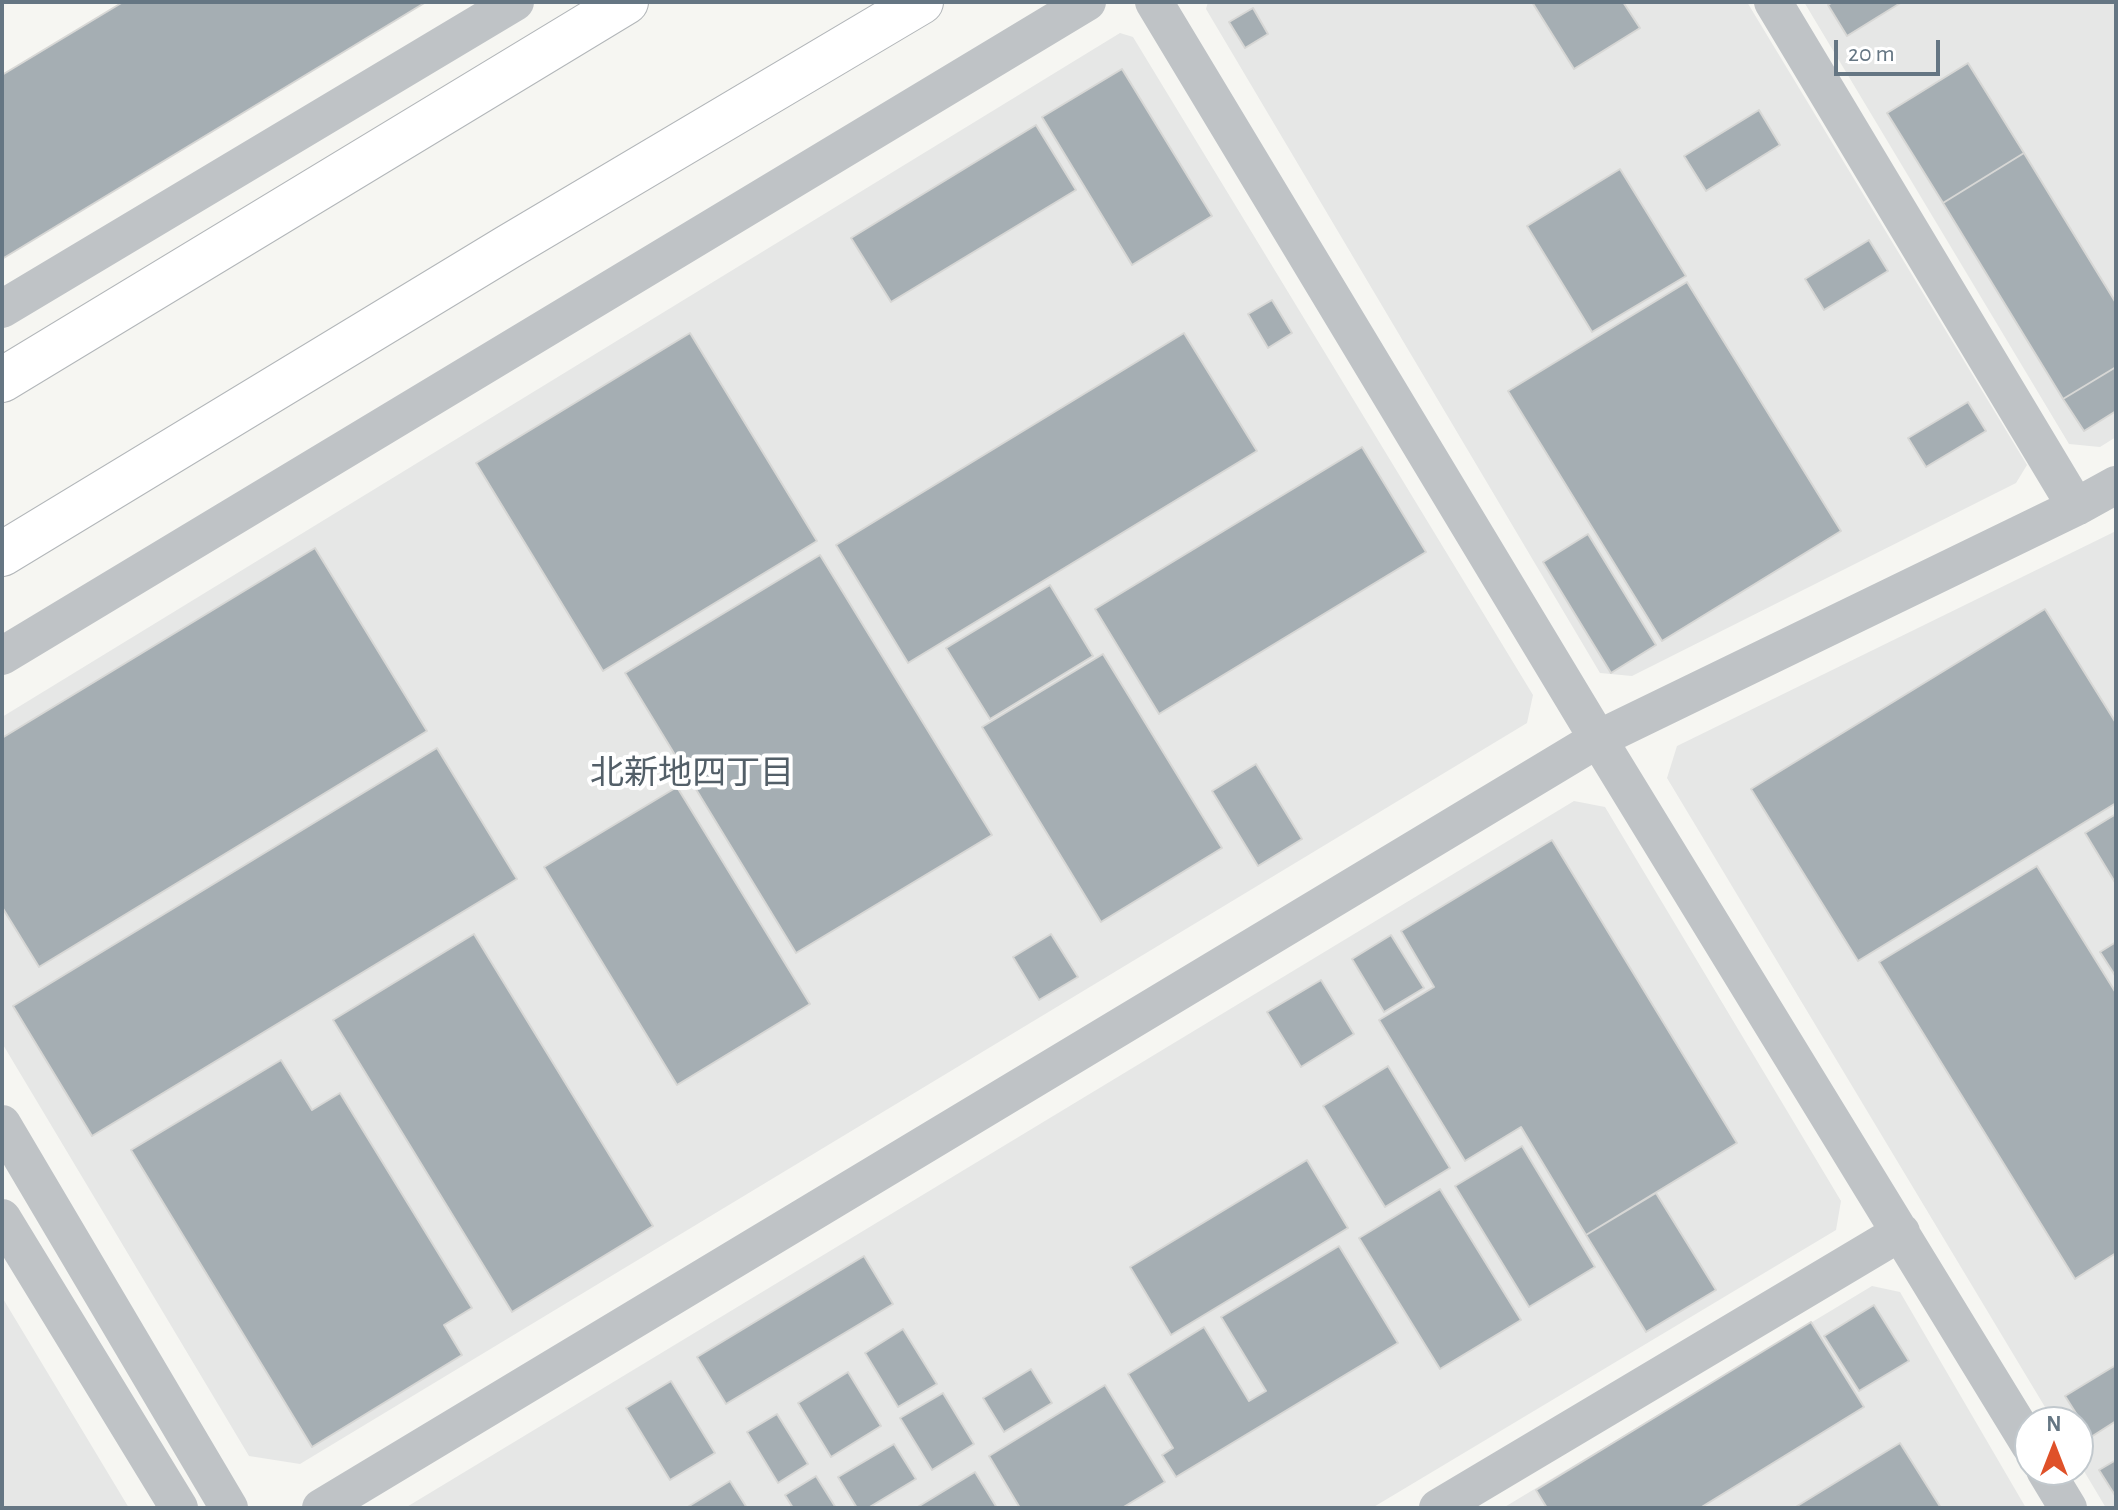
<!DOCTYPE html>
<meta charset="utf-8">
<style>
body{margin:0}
#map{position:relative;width:2118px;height:1510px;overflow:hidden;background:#f6f6f2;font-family:"Alegreya Sans",sans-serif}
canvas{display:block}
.frame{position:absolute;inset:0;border:4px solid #657683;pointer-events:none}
.north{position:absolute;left:2014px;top:1406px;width:80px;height:80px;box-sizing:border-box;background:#fff;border:2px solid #c1c8cd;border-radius:50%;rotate:0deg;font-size:22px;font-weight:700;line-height:32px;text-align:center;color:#657683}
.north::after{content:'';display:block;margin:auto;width:28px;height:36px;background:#df5129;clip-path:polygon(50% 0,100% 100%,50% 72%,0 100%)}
.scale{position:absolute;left:1834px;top:40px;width:106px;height:36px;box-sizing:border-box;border:4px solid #657683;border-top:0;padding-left:10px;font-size:24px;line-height:28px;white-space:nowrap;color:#657683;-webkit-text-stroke:6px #fff;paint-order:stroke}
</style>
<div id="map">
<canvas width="2118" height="1510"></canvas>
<div class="frame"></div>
<div class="north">N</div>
<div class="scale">20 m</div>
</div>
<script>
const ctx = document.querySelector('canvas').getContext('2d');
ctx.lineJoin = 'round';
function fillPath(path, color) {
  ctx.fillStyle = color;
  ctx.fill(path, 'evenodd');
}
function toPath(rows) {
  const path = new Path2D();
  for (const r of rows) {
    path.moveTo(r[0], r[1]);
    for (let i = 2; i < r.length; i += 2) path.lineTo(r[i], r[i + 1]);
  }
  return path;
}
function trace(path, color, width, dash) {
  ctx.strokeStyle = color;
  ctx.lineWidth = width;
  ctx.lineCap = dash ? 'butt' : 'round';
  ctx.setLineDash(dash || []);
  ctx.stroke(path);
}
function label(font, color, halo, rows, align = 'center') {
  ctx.font = font + ' "Alegreya Sans","Noto Sans JP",sans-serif';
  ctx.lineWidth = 8;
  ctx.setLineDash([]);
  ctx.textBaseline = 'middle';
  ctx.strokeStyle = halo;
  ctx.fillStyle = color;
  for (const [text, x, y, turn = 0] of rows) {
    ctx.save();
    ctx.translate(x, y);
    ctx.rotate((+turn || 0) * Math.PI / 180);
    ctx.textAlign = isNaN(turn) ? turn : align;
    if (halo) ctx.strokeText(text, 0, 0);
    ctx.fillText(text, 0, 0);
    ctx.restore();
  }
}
fillPath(toPath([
 [1208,2,1747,2,2027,465,2016,483,1632,676,1600,673,1206,9],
 [1804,2,2116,2,2116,437,2100,447,2069,444],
 [1120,33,1133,37,1533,695,1527,723,300,1464,249,1456,2,1043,2,717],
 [2116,531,2116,1508,2106,1508,2078,1461,2078,1422,2054,1422,1667,778,1677,746],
 [1574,801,1605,807,1841,1201,1836,1230,1372,1508,405,1508],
 [1872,1286,1900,1292,2026,1508,1503,1508],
 [2,1297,129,1508,2,1508]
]), '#e6e7e6');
const building = toPath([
 [123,2,426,2,2,259,2,75,123,2],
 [1532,2,1623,2,1640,28,1574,69,1532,2],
 [1833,2,1902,2,1847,36,1828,5,1833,2],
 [1253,8,1268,34,1245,48,1229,22,1253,8],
 [1968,63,2024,153,1943,203,1887,113,1968,63],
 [1122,69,1212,216,1132,265,1042,117,1122,69],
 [1759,110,1780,145,1706,191,1684,156,1759,110],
 [1036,125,1076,190,891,302,851,238,1036,125],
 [2024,153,2116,303,2116,367,2063,399,1943,203,2024,153],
 [1620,169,1686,276,1592,332,1527,226,1620,169],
 [1869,240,1888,271,1824,310,1805,279,1869,240],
 [1687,282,1841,531,1662,641,1508,391,1687,282],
 [1272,300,1292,333,1268,348,1248,314,1272,300],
 [690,333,817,541,603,671,476,463,690,333],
 [1184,333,1257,451,908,663,836,545,1184,333],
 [2116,367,2116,411,2084,431,2063,399,2116,367],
 [1968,402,1986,431,1926,467,1908,438,1968,402],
 [1362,447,1426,552,1159,714,1095,609,1362,447],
 [1588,534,1656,645,1611,673,1543,562,1588,534],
 [315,548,427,731,39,967,2,907,2,738,315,548],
 [820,555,992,835,796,953,625,673,820,555],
 [1050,585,1093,656,990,719,946,648,1050,585],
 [2045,609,2116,723,2116,803,1858,961,1751,789,2045,609],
 [1103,654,1222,848,1101,922,982,727,1103,654],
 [437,748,517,879,92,1136,13,1006,437,748],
 [1256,764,1302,839,1258,866,1212,791,1256,764],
 [677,787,810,1004,677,1085,544,867,677,787],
 [2116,814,2116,884,2085,833,2116,814],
 [1552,840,1737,1143,1586,1235,1521,1127,1465,1161,1379,1020,1434,987,1401,931,1552,840],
 [2037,866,2116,993,2116,1253,2075,1279,1879,962,2037,866],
 [474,934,653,1226,512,1312,333,1020,474,934],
 [1051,934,1078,977,1039,1000,1013,957,1051,934],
 [1391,935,1424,988,1384,1012,1352,959,1391,935],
 [2116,942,2116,977,2100,952,2116,942],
 [1321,980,1354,1034,1301,1067,1267,1012,1321,980],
 [281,1060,312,1110,340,1093,472,1308,444,1325,462,1355,312,1447,131,1150,281,1060],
 [1388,1066,1450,1168,1385,1207,1323,1106,1388,1066],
 [1522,1146,1595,1267,1529,1307,1455,1186,1522,1146],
 [1307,1160,1348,1228,1171,1335,1130,1267,1307,1160],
 [1440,1189,1521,1320,1440,1369,1359,1238,1440,1189],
 [1656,1193,1716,1290,1646,1332,1586,1235,1656,1193],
 [1339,1246,1398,1343,1176,1477,1162,1455,1173,1448,1128,1374,1204,1327,1249,1401,1266,1391,1221,1317,1339,1246],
 [864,1256,893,1304,726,1404,697,1357,864,1256],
 [1874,1305,1909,1361,1859,1391,1824,1336,1874,1305],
 [1811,1322,1864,1407,1700,1508,1547,1508,1536,1490,1811,1322],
 [903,1329,937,1384,898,1407,865,1353,903,1329],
 [2116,1365,2116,1421,2091,1437,2065,1396,2116,1365],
 [1031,1369,1052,1403,1004,1432,983,1398,1031,1369],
 [848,1372,881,1426,831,1457,798,1403,848,1372],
 [671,1381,715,1453,670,1480,626,1408,671,1381],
 [1105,1385,1165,1482,1122,1508,1020,1508,989,1456,1105,1385],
 [943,1393,974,1444,932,1470,900,1418,943,1393],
 [777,1414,808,1464,778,1483,747,1432,777,1414],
 [1900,1443,1941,1508,1794,1508,1900,1443],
 [894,1444,916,1479,868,1508,857,1508,838,1477,894,1444],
 [2116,1460,2116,1497,2099,1470,2116,1460],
 [975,1472,997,1508,916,1508,975,1472],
 [816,1476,836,1508,793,1508,785,1495,816,1476],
 [730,1481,747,1508,686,1508,730,1481]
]);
fillPath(building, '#a5aeb3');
trace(building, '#d7d7d5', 2);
const highway = toPath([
 [2,380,626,2],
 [2,554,508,247,921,2]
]);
trace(highway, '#b2b6b9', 46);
trace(toPath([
 [1154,2,1598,739,2030,1445],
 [1773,2,2076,507],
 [2,309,515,2],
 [2,656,1087,2],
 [2,1124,229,1508],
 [2,1218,179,1508],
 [2045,1470,2068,1508],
 [321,1508,1598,739,2076,507,2116,485],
 [1438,1508,1901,1232]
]), '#bfc3c6', 38);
trace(highway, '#fff', 44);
label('34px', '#535f68', '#fff', [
 ["北新地四丁目",692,774]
]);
</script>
